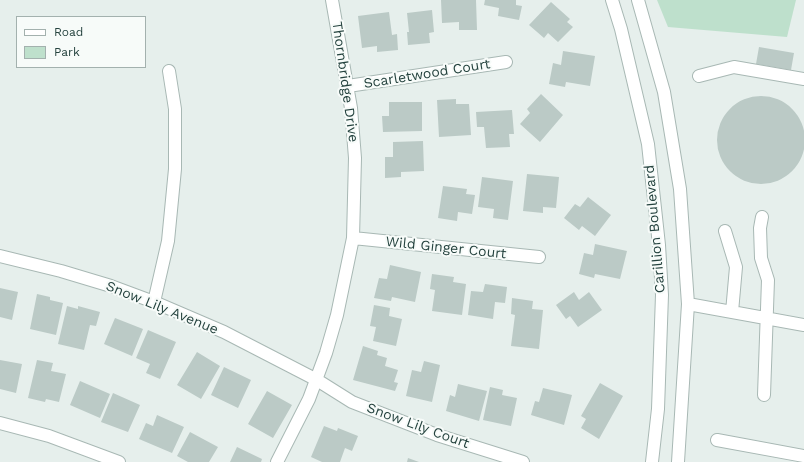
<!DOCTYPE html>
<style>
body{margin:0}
#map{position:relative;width:804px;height:462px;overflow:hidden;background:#e6efec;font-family:"Work Sans",sans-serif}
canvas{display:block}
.legend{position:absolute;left:16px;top:16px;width:130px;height:52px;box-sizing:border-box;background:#f7fbf9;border:1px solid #a3b1ae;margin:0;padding:5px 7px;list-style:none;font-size:12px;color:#24423e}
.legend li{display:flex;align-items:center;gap:8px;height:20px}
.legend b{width:20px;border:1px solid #a3b1ae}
</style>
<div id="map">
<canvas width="804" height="462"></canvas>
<ul class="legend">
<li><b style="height:5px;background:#fff"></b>Road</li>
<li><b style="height:11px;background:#bee0cc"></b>Park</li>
</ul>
</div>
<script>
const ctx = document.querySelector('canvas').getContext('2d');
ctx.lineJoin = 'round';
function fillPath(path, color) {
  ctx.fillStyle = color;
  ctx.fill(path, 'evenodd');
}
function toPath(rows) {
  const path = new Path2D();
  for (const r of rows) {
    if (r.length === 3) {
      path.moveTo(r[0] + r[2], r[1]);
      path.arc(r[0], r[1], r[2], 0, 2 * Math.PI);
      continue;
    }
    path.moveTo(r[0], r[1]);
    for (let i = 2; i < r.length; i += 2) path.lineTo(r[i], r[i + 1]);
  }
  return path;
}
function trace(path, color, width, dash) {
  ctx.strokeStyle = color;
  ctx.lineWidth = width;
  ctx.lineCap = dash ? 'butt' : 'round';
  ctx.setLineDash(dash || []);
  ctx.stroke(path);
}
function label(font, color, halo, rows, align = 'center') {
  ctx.font = font + ' "Work Sans",sans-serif';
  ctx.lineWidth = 4;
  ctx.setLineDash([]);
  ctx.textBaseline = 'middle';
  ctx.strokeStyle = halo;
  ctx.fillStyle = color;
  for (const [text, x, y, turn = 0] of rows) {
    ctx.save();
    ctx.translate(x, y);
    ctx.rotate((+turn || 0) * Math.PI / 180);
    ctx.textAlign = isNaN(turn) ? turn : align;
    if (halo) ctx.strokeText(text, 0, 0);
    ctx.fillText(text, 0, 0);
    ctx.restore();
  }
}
fillPath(toPath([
 [657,0,796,0,787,37,668,27]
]), '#bee0cc');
fillPath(toPath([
 [441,0,476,0,477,30,459,30,459,22,442,23],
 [485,0,516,0,516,5,522,6,519,20,498,16,499,8,484,5],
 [551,2,570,19,567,22,573,27,558,42,548,33,544,38,529,25],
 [432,10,434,32,429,33,430,43,408,45,407,32,409,32,407,13],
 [389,12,392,35,397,34,398,50,377,52,377,46,362,48,358,16],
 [759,47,794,53,791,70,756,64],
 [563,51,595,56,590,86,566,82,565,87,549,84,553,63,561,65],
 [541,94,563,115,540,142,520,124,530,113,527,109],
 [761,140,44],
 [456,99,456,104,469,104,471,135,439,137,437,100],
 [389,102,422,102,422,131,383,132,382,116,389,116],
 [512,110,514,134,509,134,510,147,486,148,484,127,477,127,476,112],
 [423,141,424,171,401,172,401,177,385,178,385,157,393,157,393,142],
 [527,174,559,177,556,208,543,207,543,213,523,211],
 [482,177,513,181,508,220,493,218,494,209,478,207],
 [443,186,467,189,466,194,475,195,472,214,458,212,457,221,438,218],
 [588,197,611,215,595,236,582,226,579,230,564,218,575,204,580,207],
 [595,244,627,251,620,279,595,274,594,278,579,274,584,253,593,255],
 [390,265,421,272,415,302,392,297,391,301,374,298,379,278,387,279],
 [432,274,454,277,453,282,466,284,462,315,432,311,435,290,430,289],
 [485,284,507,287,505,303,495,302,493,319,468,315,471,291,483,292],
 [0,288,18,292,12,320,0,317],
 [574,292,579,300,589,292,602,310,578,327,570,316,566,319,556,305],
 [37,294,50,297,50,300,63,303,56,335,30,329],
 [512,298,533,301,532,309,543,310,539,349,511,346,515,315,511,314],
 [374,305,390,308,389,316,402,319,396,346,373,341,376,327,370,326],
 [67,306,78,309,78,306,100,312,96,326,90,325,84,350,58,344],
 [115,318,143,329,132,356,104,344],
 [148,330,176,342,160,379,146,373,150,364,136,358],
 [363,346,378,351,377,355,387,358,385,366,398,370,394,382,398,383,395,391,353,380],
 [197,352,220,366,201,399,177,385],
 [0,360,22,364,16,393,0,389],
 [37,360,53,363,51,371,66,374,59,402,46,399,45,402,28,398],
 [424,361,440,365,432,402,406,396,412,370,421,372],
 [224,367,251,380,238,408,211,395],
 [80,381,110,394,100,418,70,405],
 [600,383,623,396,599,439,581,428,586,419,581,416],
 [458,384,487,391,479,421,446,411,450,395,455,397],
 [490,387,503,390,502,395,517,398,511,426,483,420],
 [543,388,572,395,564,425,531,415,535,401,539,402],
 [267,391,292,405,273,438,248,424],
 [113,393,140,405,128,432,101,422],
 [157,415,184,427,172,453,139,439,146,423,153,426],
 [324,426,337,431,338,428,358,436,352,451,345,448,340,462,322,462,311,457],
 [190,432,218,447,209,462,188,462,177,456],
 [237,447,262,459,261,462,230,462],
 [408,458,419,462,407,462]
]), '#bbcac6');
const minor = toPath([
 [612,0,621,29,648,144,659,245,662,295,658,409,652,462],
 [638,0,664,92,680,189,688,304,678,462],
 [699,76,734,67,804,79],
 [348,86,506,62],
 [762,217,760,228,761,258,768,280,764,395],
 [725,231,736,267,732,312],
 [353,238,539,257],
 [0,256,61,271,111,286,154,302,224,332,317,380,352,402,437,435,523,462],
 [154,302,168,241,175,169,175,109,169,71],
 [688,304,804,325],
 [0,423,49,436,119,462],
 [717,440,804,456],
 [277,462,309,399,326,353,337,315,353,238,355,158,351,108,332,0]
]);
trace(minor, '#a8b8b4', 14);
trace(minor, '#fff', 12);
label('14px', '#24423e', '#f7fbf9', [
 ["Scarletwood Court",427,74,-9],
 ["Thornbridge Drive",345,82,82],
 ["Carillion Boulevard",655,229,-95],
 ["Wild Ginger Court",446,248,6],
 ["Snow Lily Avenue",162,308,22],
 ["Snow Lily Court",418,426,20]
]);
</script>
